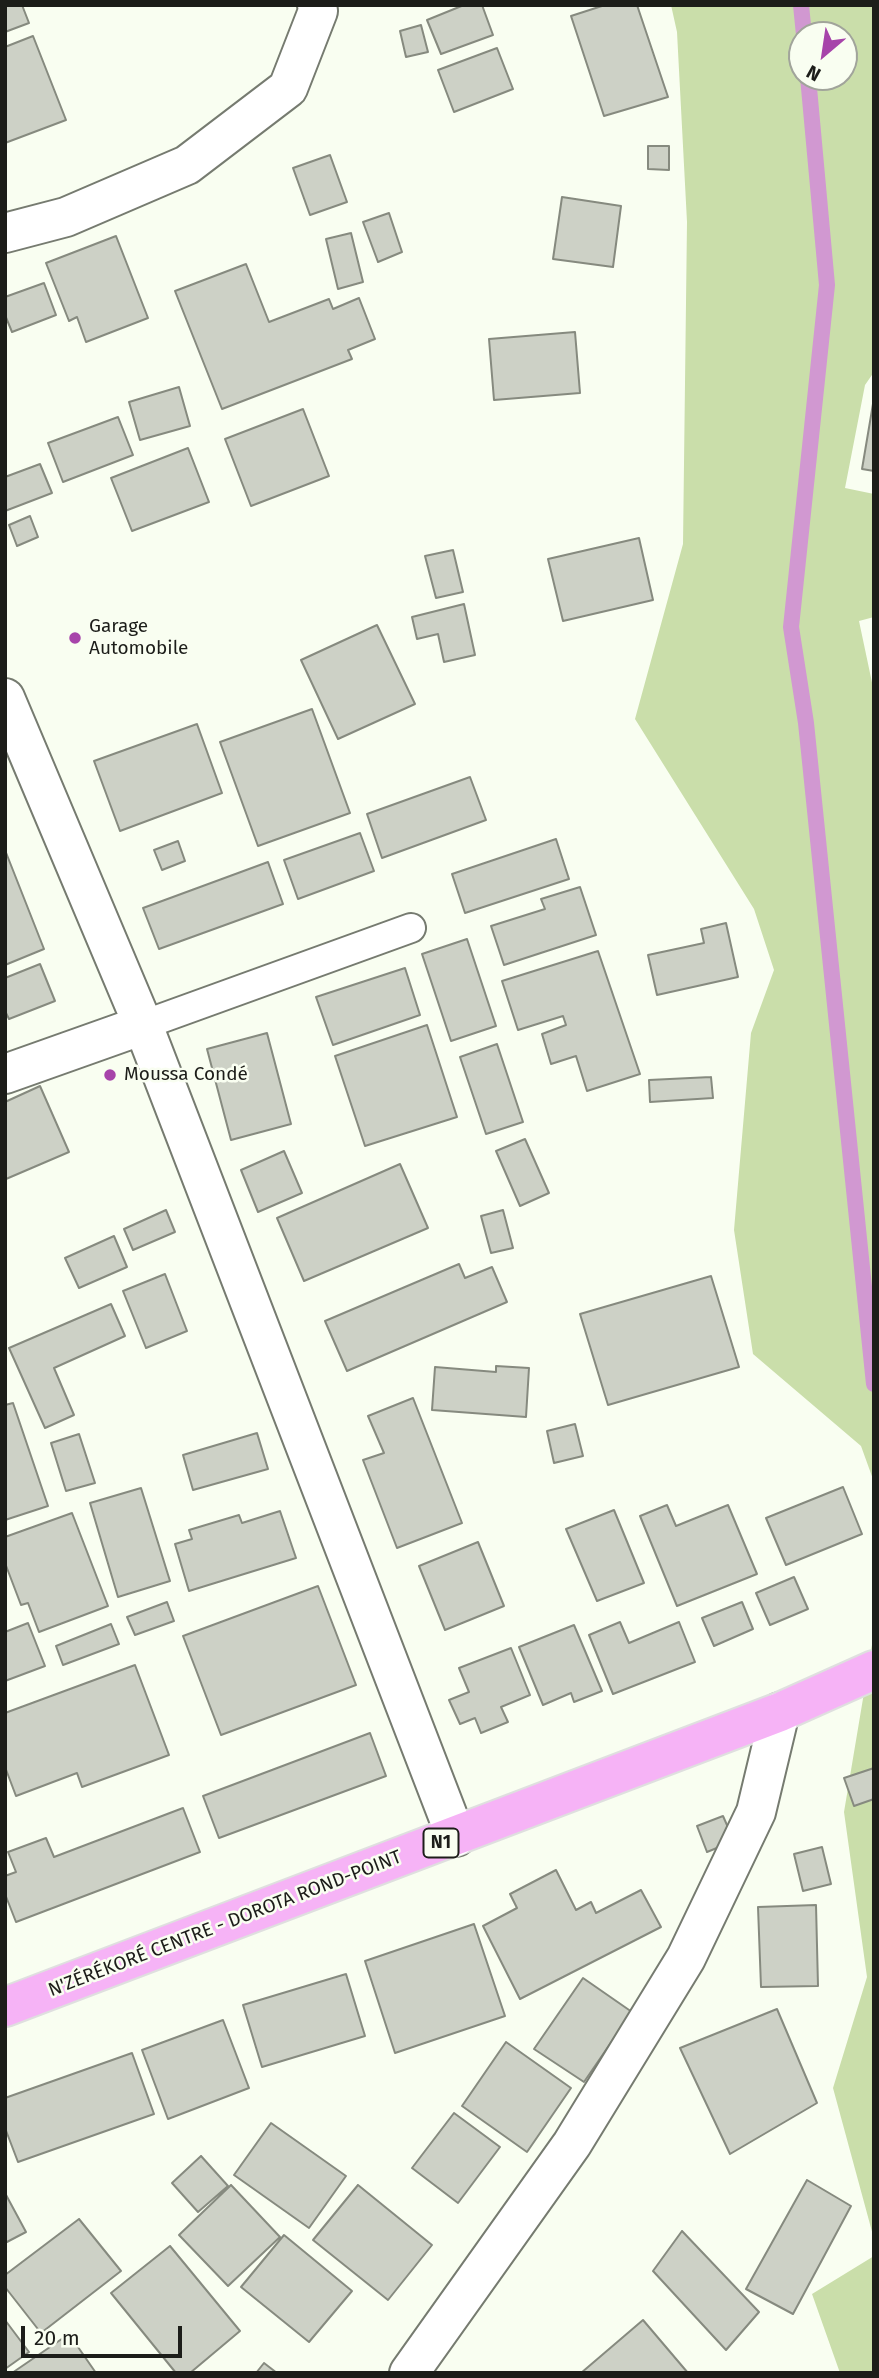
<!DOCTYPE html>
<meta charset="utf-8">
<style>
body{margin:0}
#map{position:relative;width:879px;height:2378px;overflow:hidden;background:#f9fef1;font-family:"Fira Sans",sans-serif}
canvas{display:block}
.frame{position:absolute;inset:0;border:7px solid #1c1d19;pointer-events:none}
.north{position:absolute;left:788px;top:21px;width:70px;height:70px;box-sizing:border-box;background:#f9fef1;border:2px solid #a1a49b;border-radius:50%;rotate:209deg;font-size:19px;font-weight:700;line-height:28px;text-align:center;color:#1c1d19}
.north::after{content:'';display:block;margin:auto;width:24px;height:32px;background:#a744aa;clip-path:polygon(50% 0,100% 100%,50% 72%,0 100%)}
.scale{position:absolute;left:21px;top:2326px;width:161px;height:32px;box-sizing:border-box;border:4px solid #1c1d19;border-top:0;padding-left:9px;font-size:21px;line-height:24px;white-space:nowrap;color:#1c1d19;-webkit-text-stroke:5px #f9fef1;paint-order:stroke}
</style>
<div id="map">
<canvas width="879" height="2378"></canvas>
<div class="frame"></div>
<div class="north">N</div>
<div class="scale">20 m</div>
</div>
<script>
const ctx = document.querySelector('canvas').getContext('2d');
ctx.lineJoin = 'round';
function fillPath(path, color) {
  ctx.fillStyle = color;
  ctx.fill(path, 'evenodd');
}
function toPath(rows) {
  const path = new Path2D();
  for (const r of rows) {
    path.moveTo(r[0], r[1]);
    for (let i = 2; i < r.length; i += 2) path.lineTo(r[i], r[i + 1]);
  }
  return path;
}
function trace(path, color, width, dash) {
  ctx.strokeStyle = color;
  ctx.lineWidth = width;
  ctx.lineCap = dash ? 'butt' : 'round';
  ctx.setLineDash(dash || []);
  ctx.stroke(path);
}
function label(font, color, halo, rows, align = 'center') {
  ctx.font = font + ' "Fira Sans",sans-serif';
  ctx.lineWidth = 5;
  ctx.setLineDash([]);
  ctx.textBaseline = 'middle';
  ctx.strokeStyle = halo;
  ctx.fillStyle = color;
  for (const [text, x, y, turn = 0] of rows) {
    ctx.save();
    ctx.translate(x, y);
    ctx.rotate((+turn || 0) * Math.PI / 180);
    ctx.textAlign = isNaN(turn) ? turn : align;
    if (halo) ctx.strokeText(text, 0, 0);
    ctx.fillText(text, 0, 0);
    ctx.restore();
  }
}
fillPath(toPath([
 [671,5,874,5,874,372,865,385,845,488,874,494,874,617,859,621,874,692,874,1482,861,1446,753,1354,734,1230,751,1033,774,970,754,909,635,719,683,544,687,222,677,32],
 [802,35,844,35,844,77,802,77],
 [874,1633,874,2239,833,2088,867,1977,844,1812],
 [874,2256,874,2373,840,2373,812,2294]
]), '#cadeaa');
trace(toPath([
 [801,5,804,35],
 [808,77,827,285,791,627,806,723,874,1384]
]), '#d198d1', 16);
const building = toPath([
 [5,5,22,5,29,23,5,32,5,5],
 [464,5,482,5,493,35,441,54,427,20,464,5],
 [605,5,637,5,668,97,604,116,571,16,605,5],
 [421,25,428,52,406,57,400,31,421,25],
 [33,36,66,120,5,143,5,47,33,36],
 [497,48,513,89,454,112,438,70,497,48],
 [648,146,669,146,669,170,648,169,648,146],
 [330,155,347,202,310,215,293,168,330,155],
 [562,197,621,206,613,267,553,259,562,197],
 [389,213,402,252,378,262,363,222,389,213],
 [351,233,363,282,338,289,326,239,351,233],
 [116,236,148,318,86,342,77,317,69,321,46,263,116,236],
 [246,264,269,322,329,299,333,309,359,298,375,339,348,350,352,359,222,409,175,291,246,264],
 [44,283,56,315,12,332,5,315,5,297,44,283],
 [575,332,580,393,494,400,489,339,575,332],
 [179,387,190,426,140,440,129,402,179,387],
 [874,398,874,471,862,469,874,398],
 [303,409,329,476,251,506,225,439,303,409],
 [118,417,133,455,63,482,48,443,118,417],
 [188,448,209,502,132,531,111,478,188,448],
 [40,464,52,493,5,511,5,477,40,464],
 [30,516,38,537,17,546,9,525,30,516],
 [639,538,653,600,563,621,548,559,639,538],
 [453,550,463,592,436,598,425,556,453,550],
 [464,604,475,655,444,662,438,634,417,639,412,617,464,604],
 [377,625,415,704,338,739,301,660,377,625],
 [312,709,350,813,258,846,220,742,312,709],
 [197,724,222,793,120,831,94,761,197,724],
 [470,777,486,820,382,858,367,814,470,777],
 [360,833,374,871,298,899,284,860,360,833],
 [556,839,569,879,465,913,452,874,556,839],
 [178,841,185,861,162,870,154,850,178,841],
 [5,850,44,949,5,965,5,850],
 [268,862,283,904,159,949,143,908,268,862],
 [580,887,596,935,504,965,491,926,545,909,541,899,580,887],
 [726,923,738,977,657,995,648,955,704,943,701,929,726,923],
 [467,939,496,1026,451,1041,422,954,467,939],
 [598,951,640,1074,587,1091,576,1056,551,1064,542,1034,566,1025,563,1016,518,1030,502,981,598,951],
 [40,964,55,1001,9,1019,5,1011,5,978,40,964],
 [405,968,420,1015,333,1045,316,997,405,968],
 [427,1025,457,1117,365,1146,335,1056,427,1025],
 [267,1033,291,1124,231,1140,207,1049,267,1033],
 [497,1044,523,1122,486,1134,460,1057,497,1044],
 [711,1077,713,1098,650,1102,649,1080,711,1077],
 [40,1086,69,1152,6,1179,5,1102,40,1086],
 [525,1139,549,1193,520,1206,496,1151,525,1139],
 [284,1151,302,1193,258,1212,241,1170,284,1151],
 [400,1164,428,1228,304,1281,277,1218,400,1164],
 [166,1210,175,1232,133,1250,124,1229,166,1210],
 [503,1210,513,1248,491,1253,481,1216,503,1210],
 [114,1236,127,1267,79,1288,65,1258,114,1236],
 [459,1264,465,1278,492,1267,507,1302,347,1371,325,1321,459,1264],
 [165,1274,187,1331,146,1348,123,1291,165,1274],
 [711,1276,739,1367,608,1405,580,1314,711,1276],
 [111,1304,125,1336,54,1368,74,1415,45,1428,9,1348,111,1304],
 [496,1366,529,1368,526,1417,432,1410,435,1367,496,1372,496,1366],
 [413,1398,462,1523,397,1548,363,1460,384,1453,368,1416,413,1398],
 [13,1403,48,1506,5,1520,5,1405,13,1403],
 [575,1424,583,1456,554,1463,547,1431,575,1424],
 [257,1433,268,1469,193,1490,183,1455,257,1433],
 [79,1434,95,1483,66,1491,51,1443,79,1434],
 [843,1487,862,1534,786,1565,766,1518,843,1487],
 [141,1488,170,1581,118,1597,90,1503,141,1488],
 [667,1505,676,1526,728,1505,757,1574,677,1606,640,1516,667,1505],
 [614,1510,644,1583,597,1601,566,1529,614,1510],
 [280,1511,296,1558,189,1591,175,1544,192,1539,189,1530,239,1515,242,1523,280,1511],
 [72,1513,108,1606,39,1632,28,1603,21,1605,5,1563,5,1537,72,1513],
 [478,1542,504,1606,445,1630,419,1566,478,1542],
 [794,1577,808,1609,770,1625,756,1593,794,1577],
 [318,1586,356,1685,221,1735,183,1636,318,1586],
 [167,1602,174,1621,135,1635,127,1617,167,1602],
 [742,1602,753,1629,714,1646,702,1618,742,1602],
 [620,1622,629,1643,679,1622,695,1662,613,1694,589,1635,620,1622],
 [28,1623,45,1666,5,1681,5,1632,28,1623],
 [111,1624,119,1644,63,1665,56,1646,111,1624],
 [574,1625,602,1691,574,1702,571,1693,543,1705,519,1647,574,1625],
 [511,1648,530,1695,501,1707,508,1722,481,1733,475,1718,460,1724,449,1700,469,1692,459,1668,511,1648],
 [135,1665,169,1755,82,1787,77,1773,16,1796,5,1767,5,1713,135,1665],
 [370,1733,386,1776,219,1838,203,1796,370,1733],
 [874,1768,874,1799,854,1806,844,1778,874,1768],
 [183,1808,200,1852,16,1922,5,1894,5,1876,16,1872,8,1852,46,1838,54,1857,183,1808],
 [723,1816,734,1841,707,1852,697,1826,723,1816],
 [822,1847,831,1884,803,1891,794,1854,822,1847],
 [556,1870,576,1910,591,1902,596,1913,641,1890,661,1927,520,1999,483,1926,517,1908,510,1894,556,1870],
 [816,1905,818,1986,761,1987,758,1907,816,1905],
 [474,1924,505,2016,395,2053,365,1961,474,1924],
 [346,1974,365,2036,262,2067,243,2005,346,1974],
 [583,1978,632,2012,584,2082,534,2049,583,1978],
 [777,2009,817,2103,730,2154,680,2048,777,2009],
 [223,2020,249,2088,168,2119,142,2050,223,2020],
 [506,2042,571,2088,527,2152,462,2106,506,2042],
 [132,2053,154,2114,18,2162,5,2128,5,2098,132,2053],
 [454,2113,500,2147,458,2203,412,2168,454,2113],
 [271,2123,346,2176,309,2228,234,2175,271,2123],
 [201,2156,228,2186,198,2212,172,2183,201,2156],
 [807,2180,851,2206,793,2314,746,2289,807,2180],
 [231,2185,280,2237,228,2286,179,2235,231,2185],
 [358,2185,432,2245,388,2300,313,2240,358,2185],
 [5,2193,26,2232,5,2243,5,2193],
 [79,2219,121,2271,41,2333,5,2287,5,2275,79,2219],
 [682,2231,759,2312,726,2350,653,2271,682,2231],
 [284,2235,352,2291,309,2342,241,2287,284,2235],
 [170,2246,240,2331,190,2373,176,2373,111,2293,170,2246],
 [5,2320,29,2352,5,2369,5,2320],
 [643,2320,688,2373,581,2373,643,2320],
 [69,2334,96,2373,12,2373,69,2334],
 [264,2363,277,2373,256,2373,264,2363]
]);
fillPath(building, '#cdd1c6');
trace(building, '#868a7f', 2);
const service = toPath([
 [143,1025,411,928]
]);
const minor = toPath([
 [5,233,66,217,187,165,288,88,318,11,317,5],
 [5,698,143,1025,456,1837],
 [5,1074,143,1025],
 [409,2373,572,2144,686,1958,756,1812,780,1712]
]);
const trunk = toPath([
 [5,2007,780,1712,874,1670]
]);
trace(service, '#767b70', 32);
trace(minor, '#767b70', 42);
trace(trunk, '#dfdfdf', 42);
trace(service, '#fff', 28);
trace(minor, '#fff', 38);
trace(trunk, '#f6b3f6', 38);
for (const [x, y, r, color] of [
 [75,638,7,"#a744aa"],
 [110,1075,7,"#a744aa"]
]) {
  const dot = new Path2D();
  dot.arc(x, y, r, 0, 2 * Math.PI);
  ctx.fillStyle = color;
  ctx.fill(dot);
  trace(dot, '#f9fef1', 2.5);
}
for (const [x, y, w] of [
 [441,1843,35]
]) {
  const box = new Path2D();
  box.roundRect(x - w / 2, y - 14.5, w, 29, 5);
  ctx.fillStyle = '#f9fef1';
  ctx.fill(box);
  trace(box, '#1c1d19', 2);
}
label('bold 18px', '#1c1d19', null, [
 ["N1",441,1843]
]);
label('19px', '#1c1d19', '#f9fef1', [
 ["Garage",89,627],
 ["Automobile",89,649],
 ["Moussa Condé",124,1075]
], 'left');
label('19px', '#1c1d19', '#f9fef1', [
 ["N'ZÉRÉKORÉ CENTRE - DOROTA ROND-POINT",225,1924,-21]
]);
</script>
